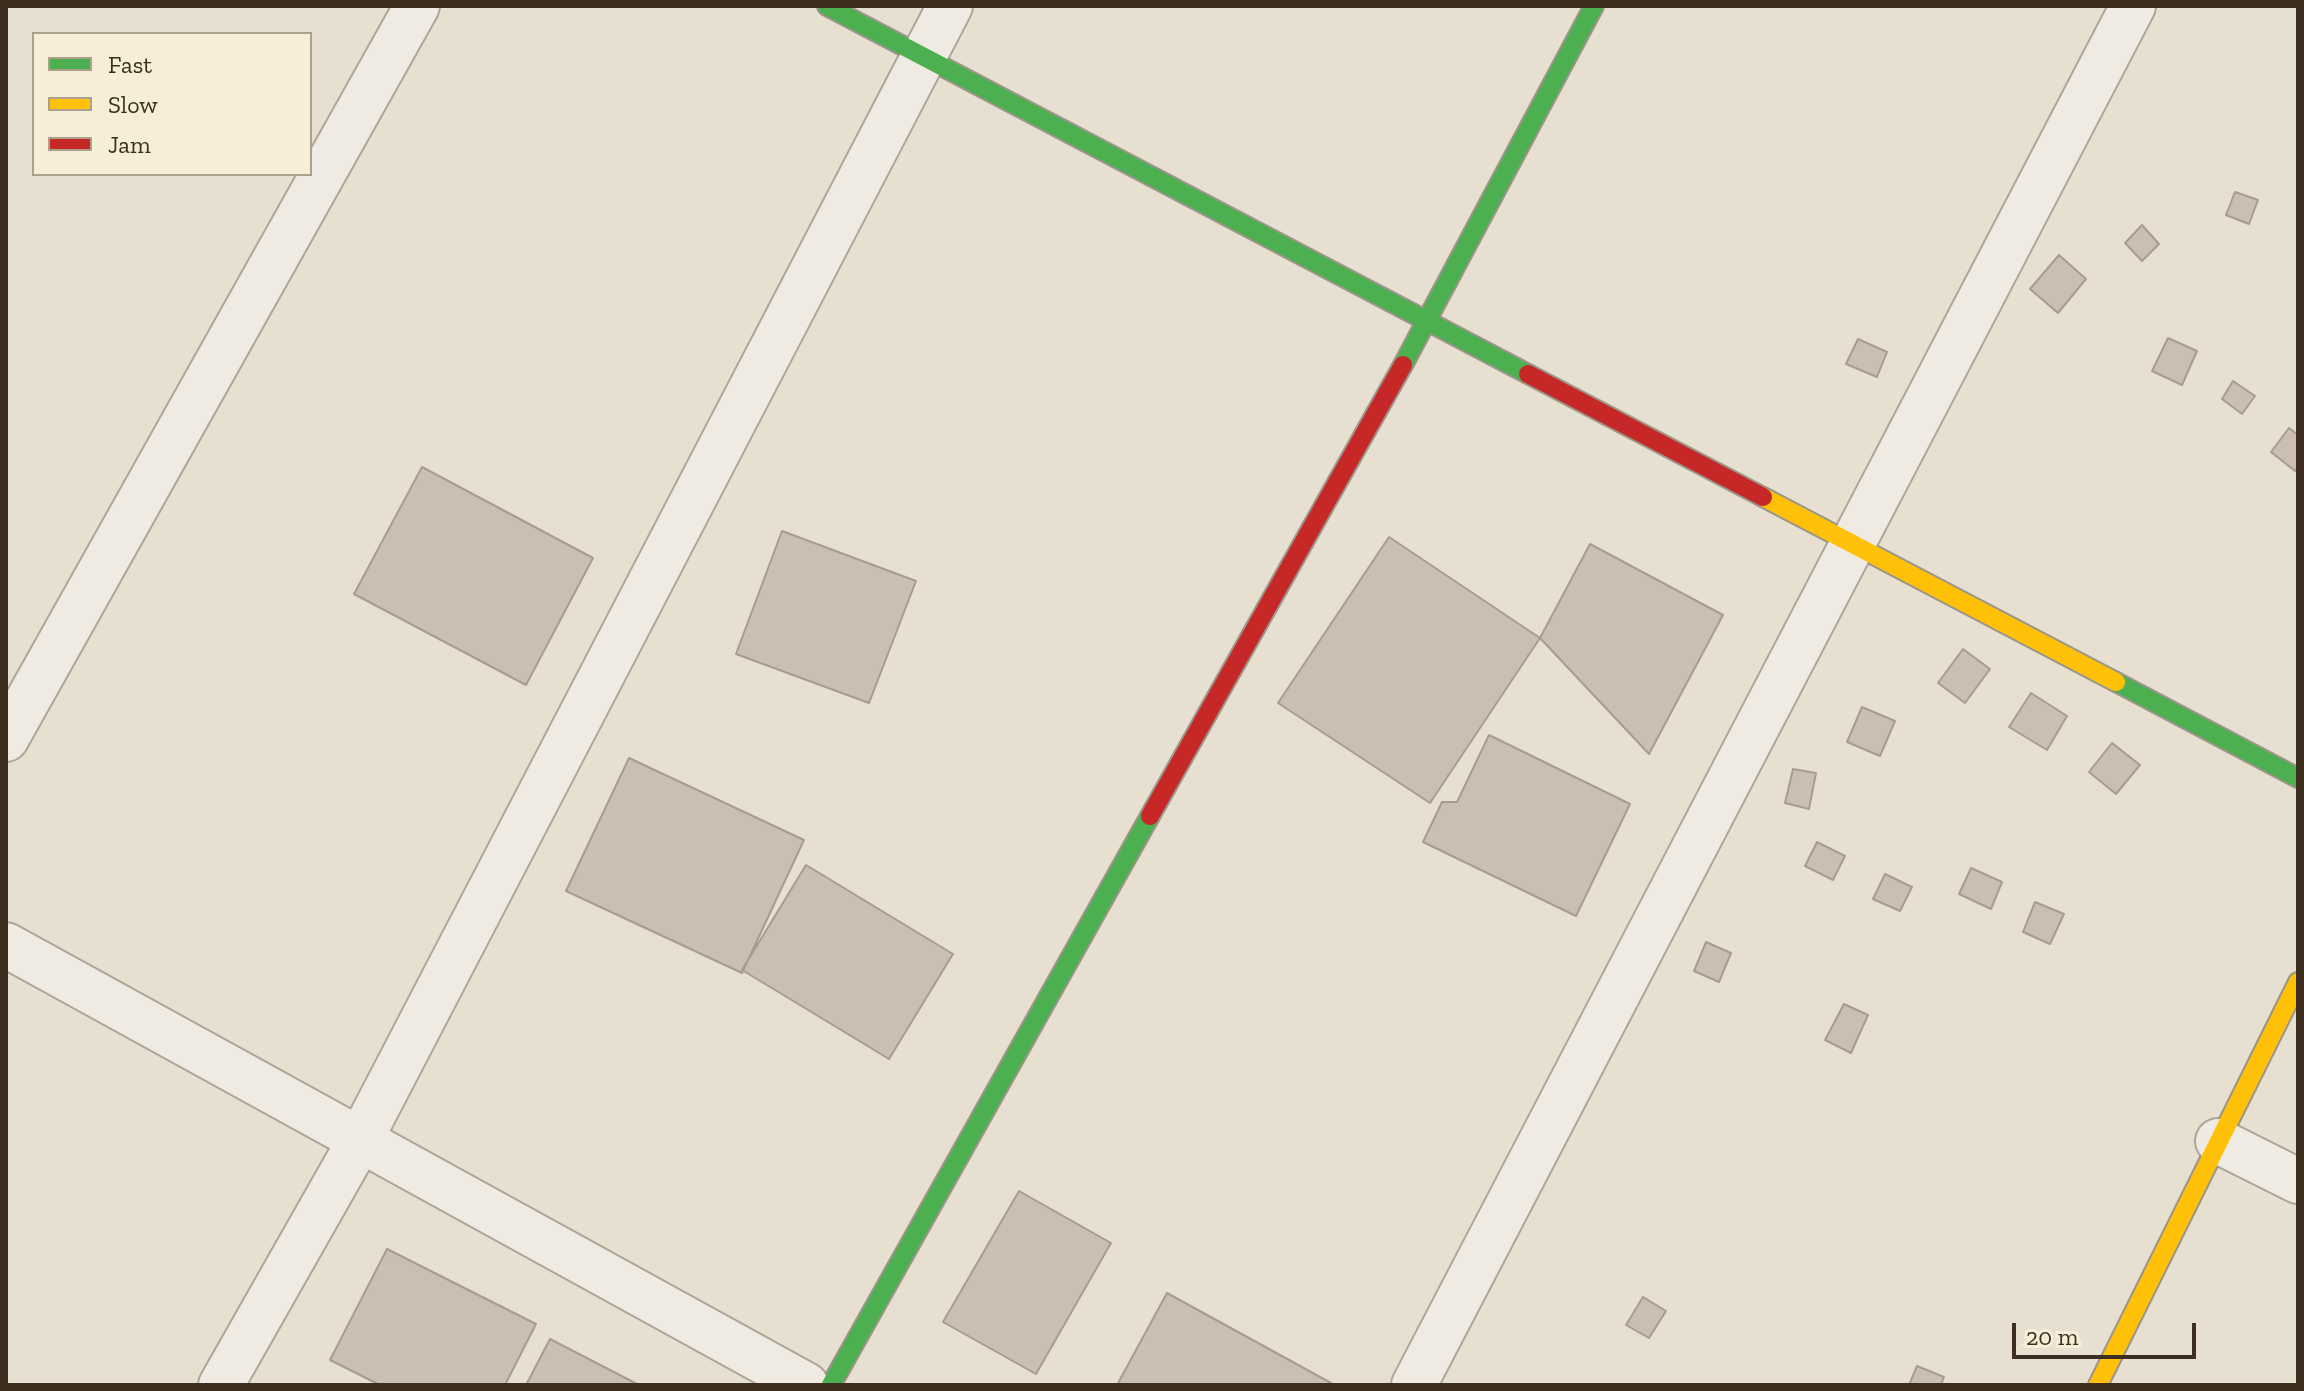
<!DOCTYPE html>
<style>
body{margin:0}
#map{position:relative;width:2304px;height:1391px;overflow:hidden;background:#e7e0d1;font-family:"Zilla Slab",serif}
canvas{display:block}
.frame{position:absolute;inset:0;border:8px solid #3d2e20;pointer-events:none}
.legend{position:absolute;left:32px;top:32px;width:280px;height:144px;box-sizing:border-box;background:#f7eed8;border:2px solid #ada18e;margin:0;padding:10px 14px;list-style:none;font-size:24px;color:#3d2e20}
.legend li{display:flex;align-items:center;gap:16px;height:40px}
.legend b{width:40px;border:2px solid #ada18e}
.scale{position:absolute;left:2012px;top:1323px;width:184px;height:36px;box-sizing:border-box;border:4px solid #3d2e20;border-top:0;padding-left:10px;font-size:24px;line-height:28px;white-space:nowrap;color:#3d2e20;-webkit-text-stroke:6px #f7eed8;paint-order:stroke}
</style>
<div id="map">
<canvas width="2304" height="1391"></canvas>
<div class="frame"></div>
<ul class="legend">
<li><b style="height:10px;background:#4caf50"></b>Fast</li>
<li><b style="height:10px;background:#ffc107"></b>Slow</li>
<li><b style="height:10px;background:#c62828"></b>Jam</li>
</ul>
<div class="scale">20 m</div>
</div>
<script>
const ctx = document.querySelector('canvas').getContext('2d');
ctx.lineJoin = 'round';
function fillPath(path, color) {
  ctx.fillStyle = color;
  ctx.fill(path, 'evenodd');
}
function toPath(rows) {
  const path = new Path2D();
  for (const r of rows) {
    path.moveTo(r[0], r[1]);
    for (let i = 2; i < r.length; i += 2) path.lineTo(r[i], r[i + 1]);
  }
  return path;
}
function trace(path, color, width, dash) {
  ctx.strokeStyle = color;
  ctx.lineWidth = width;
  ctx.lineCap = dash ? 'butt' : 'round';
  ctx.setLineDash(dash || []);
  ctx.stroke(path);
}
const building = toPath([
 [2235,192,2258,200,2249,224,2226,215,2235,192],
 [2142,225,2159,244,2142,261,2125,243,2142,225],
 [2059,255,2086,279,2058,313,2030,289,2059,255],
 [2168,338,2197,351,2182,385,2152,371,2168,338],
 [1858,339,1887,352,1877,377,1846,364,1858,339],
 [2233,381,2255,396,2242,414,2222,399,2233,381],
 [2289,428,2298,435,2298,467,2295,471,2271,452,2289,428],
 [422,467,593,558,526,685,354,594,422,467],
 [782,531,916,581,869,703,736,654,782,531],
 [1389,537,1540,638,1430,803,1278,703,1389,537],
 [1590,544,1723,615,1649,754,1540,638,1590,544],
 [1963,649,1990,669,1965,703,1938,683,1963,649],
 [2031,693,2067,716,2047,750,2009,727,2031,693],
 [1862,707,1895,721,1880,756,1847,742,1862,707],
 [1489,735,1630,804,1576,916,1423,842,1442,802,1457,802,1489,735],
 [2112,743,2140,765,2116,794,2089,772,2112,743],
 [629,758,804,840,742,973,566,891,629,758],
 [1793,769,1816,773,1809,809,1785,803,1793,769],
 [1817,842,1845,856,1833,880,1805,866,1817,842],
 [806,865,953,954,889,1059,742,970,806,865],
 [1971,868,2002,882,1991,909,1959,894,1971,868],
 [1885,874,1912,887,1900,911,1873,899,1885,874],
 [2035,902,2064,914,2050,944,2023,932,2035,902],
 [1706,942,1731,953,1719,982,1694,971,1706,942],
 [1844,1004,1868,1015,1851,1053,1825,1040,1844,1004],
 [1019,1191,1111,1243,1036,1374,943,1322,1019,1191],
 [387,1249,536,1324,505,1385,380,1385,330,1360,387,1249],
 [1167,1293,1331,1383,1330,1385,1117,1385,1167,1293],
 [1643,1297,1666,1311,1649,1338,1626,1325,1643,1297],
 [550,1339,639,1385,526,1385,550,1339],
 [1917,1366,1944,1377,1941,1385,1909,1385,1917,1366]
]);
fillPath(building, '#cbbfb2');
trace(building, '#a89c90', 2);
const street = toPath([
 [6,739,417,6],
 [6,945,806,1385],
 [2218,1141,2298,1181],
 [221,1385,359,1142,950,6],
 [1414,1385,2133,6]
]);
const fast = toPath([
 [827,6,1528,374],
 [1403,365,1594,6],
 [2116,682,2298,778],
 [831,1385,1150,816]
]);
const slow = toPath([
 [1763,497,2116,682],
 [2098,1385,2298,982]
]);
const jam = toPath([
 [1528,374,1763,497],
 [1150,816,1403,365]
]);
trace(street, '#ada599', 48);
trace(fast, '#9c958a', 22);
trace(slow, '#9c958a', 22);
trace(jam, '#9c958a', 22);
trace(street, '#efebe3', 44);
trace(fast, '#4caf50', 18);
trace(slow, '#ffc107', 18);
trace(jam, '#c62828', 18);
</script>
